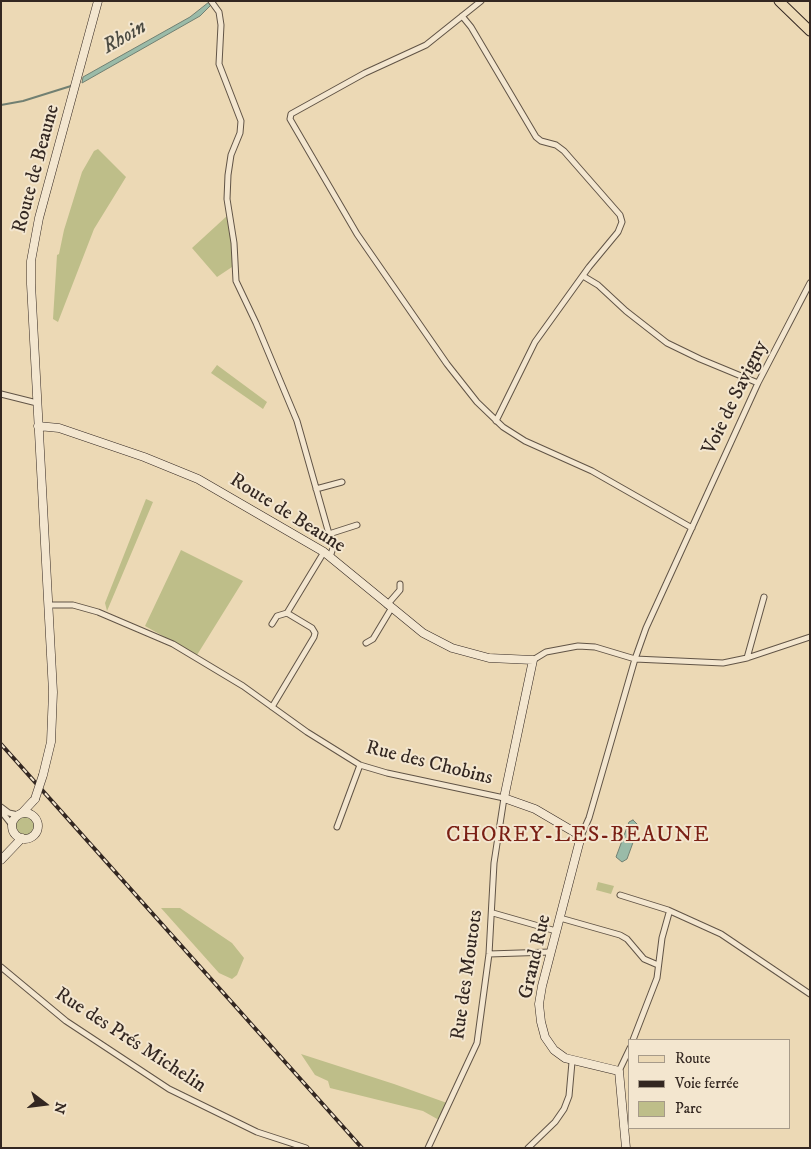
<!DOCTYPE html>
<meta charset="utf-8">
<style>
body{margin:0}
#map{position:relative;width:811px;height:1149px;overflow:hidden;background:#ecd9b5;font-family:"IM FELL DW Pica",serif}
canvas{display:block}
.frame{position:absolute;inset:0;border:2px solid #332721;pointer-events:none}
.legend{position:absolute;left:628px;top:1039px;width:162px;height:90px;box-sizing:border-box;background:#f3e6cf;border:1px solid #a69a89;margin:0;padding:6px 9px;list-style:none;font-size:15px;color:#332721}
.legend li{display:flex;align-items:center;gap:10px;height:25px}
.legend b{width:25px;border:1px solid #a69a89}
.north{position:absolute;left:20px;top:1079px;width:50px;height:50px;-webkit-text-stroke:4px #f3e6cf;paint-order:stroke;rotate:105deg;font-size:14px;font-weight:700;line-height:20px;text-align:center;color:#332721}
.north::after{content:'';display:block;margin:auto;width:18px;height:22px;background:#332721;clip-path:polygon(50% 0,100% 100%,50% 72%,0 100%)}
</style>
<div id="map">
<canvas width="811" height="1149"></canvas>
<div class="frame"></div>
<ul class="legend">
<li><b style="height:6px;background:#ecd9b5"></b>Route</li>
<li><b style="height:6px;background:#332721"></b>Voie ferrée</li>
<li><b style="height:14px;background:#bebe89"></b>Parc</li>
</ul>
<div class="north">N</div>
</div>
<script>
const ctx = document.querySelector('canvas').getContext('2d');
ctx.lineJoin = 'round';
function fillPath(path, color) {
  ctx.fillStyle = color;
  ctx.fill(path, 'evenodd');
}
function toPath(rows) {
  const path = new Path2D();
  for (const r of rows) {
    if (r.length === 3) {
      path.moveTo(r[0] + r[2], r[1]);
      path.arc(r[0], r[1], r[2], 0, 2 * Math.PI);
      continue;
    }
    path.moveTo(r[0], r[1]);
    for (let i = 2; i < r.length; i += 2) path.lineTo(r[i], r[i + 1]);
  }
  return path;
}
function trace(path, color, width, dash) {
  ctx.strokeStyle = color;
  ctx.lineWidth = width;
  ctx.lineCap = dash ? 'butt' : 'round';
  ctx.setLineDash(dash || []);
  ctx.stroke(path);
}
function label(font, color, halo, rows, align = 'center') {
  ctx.font = font + ' "IM FELL DW Pica",serif';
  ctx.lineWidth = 4;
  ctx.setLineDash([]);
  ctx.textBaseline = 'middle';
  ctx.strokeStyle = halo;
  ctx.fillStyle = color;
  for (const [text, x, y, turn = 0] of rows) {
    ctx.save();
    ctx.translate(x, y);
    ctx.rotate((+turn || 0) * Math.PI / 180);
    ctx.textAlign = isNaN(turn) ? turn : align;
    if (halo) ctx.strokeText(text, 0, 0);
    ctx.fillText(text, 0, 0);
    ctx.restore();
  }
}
fillPath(toPath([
 [98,149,126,177,94,229,58,322,53,319,57,255,59,254,64,230,82,172,94,151],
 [228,215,233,254,232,267,217,277,192,248],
 [217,365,267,402,263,409,211,373],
 [146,499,153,502,107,611,105,603],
 [181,550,243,581,197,655,145,626],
 [25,826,10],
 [598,882,614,886,611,894,596,890],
 [161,908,180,908,232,943,244,958,237,975,232,979,219,973],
 [301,1054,394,1084,447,1103,439,1120,423,1111,330,1088,328,1081,315,1075]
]), '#bebe89');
const water = toPath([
 [209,2,211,5,200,16,82,83,83,77,190,17,209,2],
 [633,820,639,826,627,859,622,862,616,857,629,822,633,820]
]);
fillPath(water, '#9abba8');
trace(water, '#718072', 1);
trace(toPath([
 [1,105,23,101,71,86]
]), '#718072', 2);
const street = toPath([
 [211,1,219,12,221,25,219,64,241,121,240,133,231,155,228,175,227,199,234,243,236,281,256,323,297,421,333,548,330,557],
 [481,1,426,45,365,73,291,114,290,119,357,234,447,364,477,402,503,427,525,441,592,471,692,528],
 [462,16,471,27,536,137,541,141,556,145,564,151,620,215,622,222,618,232,589,267,535,342,496,421],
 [583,276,598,285,626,311,667,343,700,359,758,383],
 [1,394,37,403],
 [316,489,342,482],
 [329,534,357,525],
 [48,605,73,605,98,612,173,644,243,686,307,732,360,765,387,773,504,798,494,863,489,954,477,1043,428,1148],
 [387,605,400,590,400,584],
 [272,624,277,616,287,613],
 [366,643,373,639,391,609],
 [747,658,764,597],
 [533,660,546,652,578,646,595,647,635,659,723,663,747,658,810,637],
 [272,707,314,637,315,633,312,628,287,613,324,552],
 [1,807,9,813,18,815],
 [1,811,12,825],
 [337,827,360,765],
 [581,836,589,818,635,659,646,628,758,383,810,283],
 [620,895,668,910,721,934,810,994],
 [493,913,556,931],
 [560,918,620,935,627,939,644,959,658,965],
 [489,954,550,952],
 [1,967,66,1021,169,1089,257,1132,306,1148],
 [633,1040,657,978,662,938,669,913],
 [619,1071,630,1048],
 [528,1148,555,1122,564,1109,569,1096,572,1062]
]);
const secondary = toPath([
 [38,426,59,428,144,457,198,479,324,552,423,633,452,648,489,658,533,660,504,798,535,809,581,836,542,986,539,1004,541,1022,545,1037,554,1050,565,1058,619,1071,626,1148],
 [43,775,51,742,53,692,31,284,31,261,39,218,98,1],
 [22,813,35,799],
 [25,826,13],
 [1,860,22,838]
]);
const primary = toPath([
 [779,1,810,31]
]);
trace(street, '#615446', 7);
trace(secondary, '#332721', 9);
trace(primary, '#332721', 11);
trace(street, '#f3e6cf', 5);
trace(secondary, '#f3e6cf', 8);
trace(primary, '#ecd9b5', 9);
const rail = toPath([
 [1,744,362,1148]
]);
trace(rail, '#332721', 4);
trace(rail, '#f3e6cf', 2, [5.5]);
const secondaryBridge = toPath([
 [35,799,43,775]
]);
trace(secondaryBridge, '#332721', 9, []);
trace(secondaryBridge, '#f3e6cf', 8);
label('20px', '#332721', '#f3e6cf', [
 ["Route de Beaune",37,169,-75],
 ["Voie de Savigny",736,398,-64],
 ["Route de Beaune",287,514,32],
 ["Rue des Chobins",429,764,14],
 ["Grand Rue",536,957,-77],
 ["Rue des Moutots",468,975,-82],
 ["Rue des Prés Michelin",130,1041,33]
]);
label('italic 21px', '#4d4c43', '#f3e6cf', [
 ["Rhoin",125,38,-30]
]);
ctx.letterSpacing = '1px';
label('22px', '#7a1f14', '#f3e6cf', [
 ["CHOREY-LES-BEAUNE",578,836]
]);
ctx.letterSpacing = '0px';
</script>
